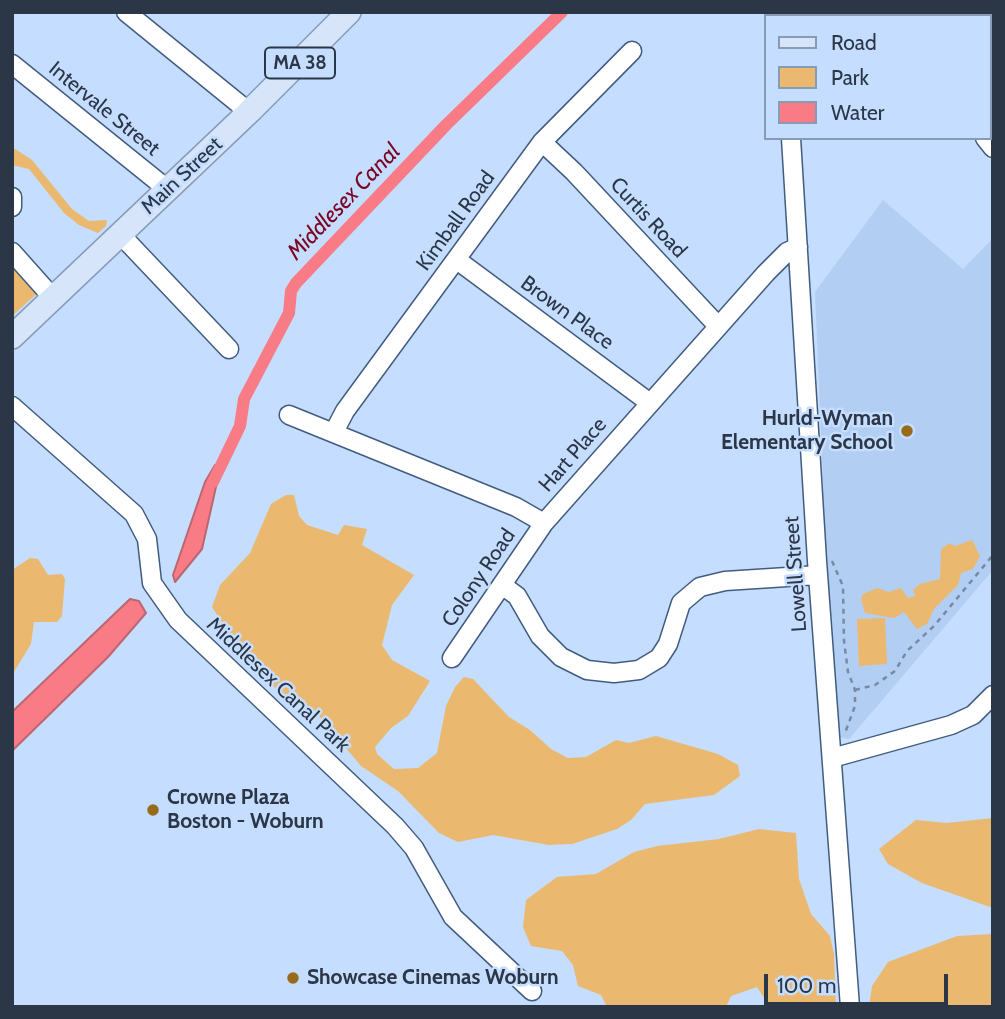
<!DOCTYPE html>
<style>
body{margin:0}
#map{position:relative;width:1005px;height:1019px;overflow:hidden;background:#c5ddff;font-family:Cabin,sans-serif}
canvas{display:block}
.frame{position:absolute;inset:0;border:14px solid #2b3747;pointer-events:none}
.legend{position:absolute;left:764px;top:14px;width:228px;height:126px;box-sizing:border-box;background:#c5ddff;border:2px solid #879bb5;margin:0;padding:9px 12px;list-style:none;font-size:21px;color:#2b3747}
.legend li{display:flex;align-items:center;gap:14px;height:35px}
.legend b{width:35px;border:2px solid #879bb5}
.scale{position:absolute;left:764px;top:974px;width:184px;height:32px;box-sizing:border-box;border:4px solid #2b3747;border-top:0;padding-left:9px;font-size:21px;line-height:24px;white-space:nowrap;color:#2b3747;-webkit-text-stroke:5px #c5ddff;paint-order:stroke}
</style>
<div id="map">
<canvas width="1005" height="1019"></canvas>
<div class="frame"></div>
<ul class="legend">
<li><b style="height:9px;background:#d6e5fa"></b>Road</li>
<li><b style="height:19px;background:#eab96f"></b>Park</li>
<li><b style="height:19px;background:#f97b85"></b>Water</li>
</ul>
<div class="scale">100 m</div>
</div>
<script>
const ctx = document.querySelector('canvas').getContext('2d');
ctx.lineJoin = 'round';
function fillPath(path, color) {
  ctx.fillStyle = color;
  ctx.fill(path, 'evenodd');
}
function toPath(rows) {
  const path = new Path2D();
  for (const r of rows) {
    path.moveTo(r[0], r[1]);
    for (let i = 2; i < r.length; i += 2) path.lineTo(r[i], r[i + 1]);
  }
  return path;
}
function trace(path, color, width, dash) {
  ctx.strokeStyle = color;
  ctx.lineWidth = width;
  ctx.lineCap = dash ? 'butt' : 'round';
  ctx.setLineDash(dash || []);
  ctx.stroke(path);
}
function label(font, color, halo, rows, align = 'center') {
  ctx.font = font + ' Cabin,sans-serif';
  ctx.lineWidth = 5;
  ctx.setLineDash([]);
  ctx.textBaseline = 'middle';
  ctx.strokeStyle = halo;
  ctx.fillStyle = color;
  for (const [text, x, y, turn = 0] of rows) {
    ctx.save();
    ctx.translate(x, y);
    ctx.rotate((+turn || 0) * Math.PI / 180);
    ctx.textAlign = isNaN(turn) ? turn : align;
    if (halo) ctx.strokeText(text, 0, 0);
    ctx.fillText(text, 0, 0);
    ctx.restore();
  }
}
fillPath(toPath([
 [883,200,963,269,993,238,993,570,849,739,838,737,827,575,815,292]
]), '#b2cef3');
fillPath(toPath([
 [12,147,32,160,72,209,89,221,107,220,106,226,98,233,79,225,64,213,29,169,12,165],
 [12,268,41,290,12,316],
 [286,495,294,495,299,516,307,525,338,535,344,525,367,529,362,545,414,575,392,605,382,645,392,660,430,681,408,716,391,728,375,747,377,754,394,769,418,768,437,753,446,706,455,687,464,677,473,679,509,717,530,730,551,749,568,758,586,757,616,740,629,743,656,736,718,754,738,765,740,776,714,795,645,804,631,820,617,829,572,844,549,845,493,835,458,842,439,833,398,791,361,766,314,710,276,689,225,627,212,607,220,585,250,553,271,504],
 [972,540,980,556,973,569,961,573,958,585,934,609,927,624,917,629,904,612,894,618,865,613,861,599,863,594,877,588,889,592,901,588,908,598,915,596,913,590,920,584,940,579,941,549,949,543,955,546],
 [30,558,38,559,48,575,62,574,65,579,62,616,57,622,34,622,31,644,12,675,12,570],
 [885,618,887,664,859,666,857,619],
 [993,818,993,908,922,883,888,864,879,849,916,820,947,823],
 [759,829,796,833,799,879,811,914,830,936,834,954,836,1007,770,1007,757,987,731,996,726,1007,607,1007,601,995,578,986,573,965,562,951,531,946,523,927,526,900,557,877,596,874,634,852,657,846,719,839],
 [993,934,993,1007,869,1007,872,986,888,962,957,936]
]), '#eab96f');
const water = toPath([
 [215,465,219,466,218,478,202,549,175,582,173,575,205,482,215,465],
 [130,599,139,601,146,613,108,657,12,751,12,712,130,599]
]);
fillPath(water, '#f97b85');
trace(water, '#bb6772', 2);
trace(toPath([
 [213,482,240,426,244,399,289,313,291,291,296,283,446,125,562,12]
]), '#f97b85', 12);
const minor = toPath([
 [126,12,249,112],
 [781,12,782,16],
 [891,12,893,16],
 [934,16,944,12],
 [12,64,167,189],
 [791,138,817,561,850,1007],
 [985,138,993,148],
 [542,142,574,172,718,326],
 [12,197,12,207],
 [120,234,229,349],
 [12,252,53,298],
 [457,260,650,403],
 [12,406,134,514,147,539,152,583,178,620,395,826,414,848,453,917,532,991],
 [289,415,516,507,544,523,766,273,787,252,798,247],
 [334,432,345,411,542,142,632,51],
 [502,585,517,596,540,636,561,657,587,670,614,673,639,670,659,658,668,644,681,603,700,587,725,581,818,575],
 [452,658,544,523],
 [832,758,951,725,973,715,993,695]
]);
const major = toPath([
 [12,337,249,112,349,12]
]);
trace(minor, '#425c80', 21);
trace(major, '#889cb9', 26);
trace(toPath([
 [832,561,843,586,844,641,848,672,855,690,855,706,845,733],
 [855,690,875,685,895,671,907,651,934,626,993,555]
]), '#788aa3', 2.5, [5, 5]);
trace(minor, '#fff', 18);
trace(major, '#d6e5fa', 23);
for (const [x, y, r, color] of [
 [907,431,7,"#986b1a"],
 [153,810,7,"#986b1a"],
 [293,978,7,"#986b1a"]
]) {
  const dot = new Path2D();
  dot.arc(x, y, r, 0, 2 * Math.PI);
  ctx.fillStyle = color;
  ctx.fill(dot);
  trace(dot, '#c5ddff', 2.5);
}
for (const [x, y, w] of [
 [300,63,70]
]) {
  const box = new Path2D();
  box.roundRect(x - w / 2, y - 15.5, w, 31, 5);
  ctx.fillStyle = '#c5ddff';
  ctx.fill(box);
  trace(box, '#2b3747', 2);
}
label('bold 19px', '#2b3747', null, [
 ["MA 38",300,63]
]);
label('21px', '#2b3747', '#c5ddff', [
 ["Intervale Street",104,109,39],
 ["Main Street",182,176,-43],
 ["Curtis Road",648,218,47],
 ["Kimball Road",456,221,-54],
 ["Brown Place",567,313,36],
 ["Hart Place",573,455,-49],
 ["Lowell Street",796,574,-94],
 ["Colony Road",479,578,-56],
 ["Middlesex Canal Park",278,685,43]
]);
label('bold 21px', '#2b3747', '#c5ddff', [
 ["Hurld-Wyman",893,419,"right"],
 ["Elementary School",893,443,"right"],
 ["Crowne Plaza",167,798],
 ["Boston - Woburn",167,822],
 ["Showcase Cinemas Woburn",307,978]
], 'left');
label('italic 23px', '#7d0524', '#c5ddff', [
 ["Middlesex Canal",344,202,-46]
]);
</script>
